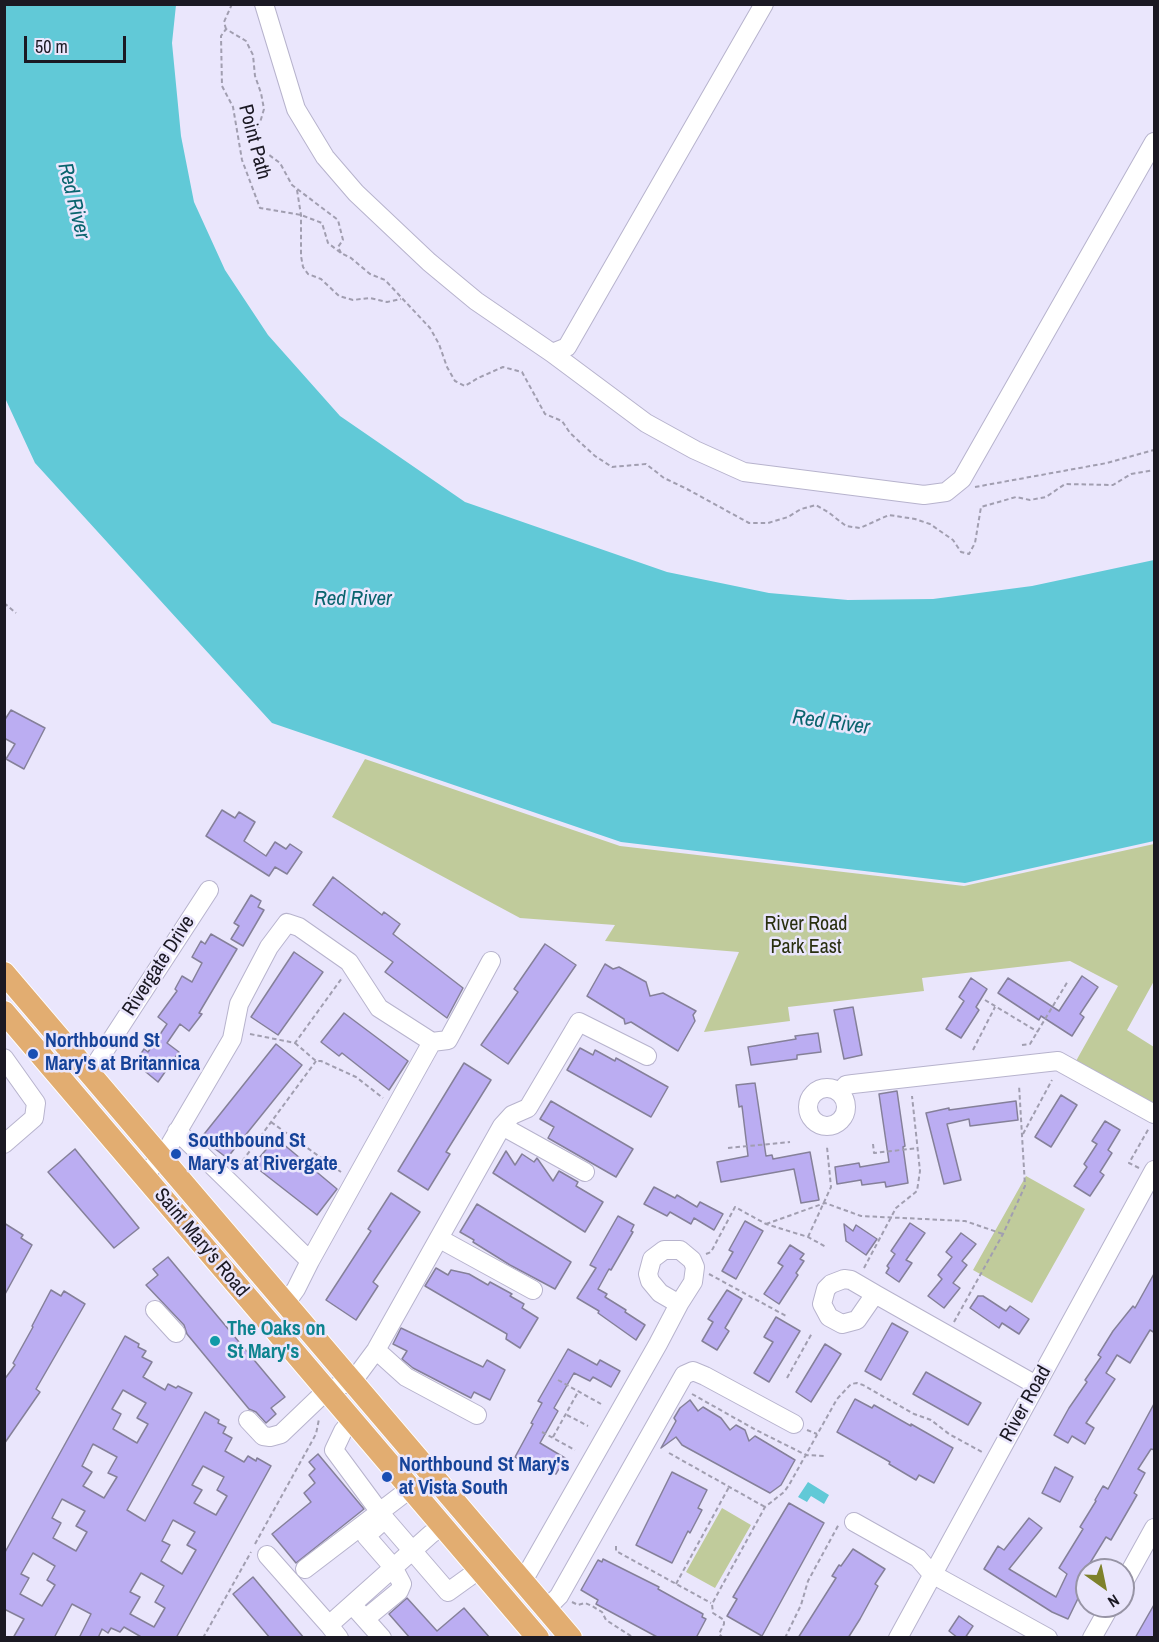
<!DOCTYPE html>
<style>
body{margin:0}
#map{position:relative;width:1159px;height:1642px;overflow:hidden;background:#eae6fc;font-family:"Archivo Narrow",sans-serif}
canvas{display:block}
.frame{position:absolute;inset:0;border:6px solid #1b1923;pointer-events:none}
.north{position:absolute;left:1075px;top:1558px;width:60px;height:60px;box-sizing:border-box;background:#eae6fc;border:2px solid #9794a5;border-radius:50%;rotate:147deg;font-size:16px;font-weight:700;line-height:24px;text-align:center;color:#1b1923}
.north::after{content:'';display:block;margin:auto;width:21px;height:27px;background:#7e812b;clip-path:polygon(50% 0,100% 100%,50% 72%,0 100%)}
.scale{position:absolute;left:24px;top:36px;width:102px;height:27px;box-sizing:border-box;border:3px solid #1b1923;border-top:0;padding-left:8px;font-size:18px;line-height:21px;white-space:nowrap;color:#1b1923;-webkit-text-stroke:4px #eae6fc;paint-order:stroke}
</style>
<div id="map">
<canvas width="1159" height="1642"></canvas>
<div class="frame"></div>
<div class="north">N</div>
<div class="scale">50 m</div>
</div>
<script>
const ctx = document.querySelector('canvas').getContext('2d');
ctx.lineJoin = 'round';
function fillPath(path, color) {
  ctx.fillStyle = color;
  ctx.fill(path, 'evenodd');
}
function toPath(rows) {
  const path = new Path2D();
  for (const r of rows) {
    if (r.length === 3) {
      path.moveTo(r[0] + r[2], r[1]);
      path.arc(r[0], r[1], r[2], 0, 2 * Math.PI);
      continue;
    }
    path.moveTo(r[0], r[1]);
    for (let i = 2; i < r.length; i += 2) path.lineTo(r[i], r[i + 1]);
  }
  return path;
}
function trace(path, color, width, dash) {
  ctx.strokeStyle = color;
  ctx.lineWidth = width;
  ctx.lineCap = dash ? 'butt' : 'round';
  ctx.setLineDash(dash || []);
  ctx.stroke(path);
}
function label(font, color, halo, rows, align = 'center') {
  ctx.font = font + ' "Archivo Narrow",sans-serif';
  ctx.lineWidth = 5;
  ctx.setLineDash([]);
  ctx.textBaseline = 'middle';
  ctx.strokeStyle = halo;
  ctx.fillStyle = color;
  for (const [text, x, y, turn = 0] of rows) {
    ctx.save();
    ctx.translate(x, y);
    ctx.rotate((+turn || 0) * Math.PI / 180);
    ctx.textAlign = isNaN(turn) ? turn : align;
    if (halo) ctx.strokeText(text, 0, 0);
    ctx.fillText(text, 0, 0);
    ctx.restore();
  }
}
fillPath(toPath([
 [365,759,620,846,964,886,1154,844,1154,981,1127,1030,1154,1047,1154,1105,1076,1061,1118,986,1070,961,922,978,924,991,788,1007,790,1021,704,1032,739,952,605,941,615,925,520,918,332,817],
 [1026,1176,1085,1209,1032,1303,973,1270],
 [722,1508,751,1525,715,1588,686,1572]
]), '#c0cb9b');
fillPath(toPath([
 [4,5,176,5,172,43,181,136,194,202,225,270,268,335,340,416,465,502,667,572,769,593,848,600,933,599,1032,586,1154,560,1154,841,965,883,621,842,272,723,35,463,5,398],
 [808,1482,829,1495,824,1504,811,1496,807,1502,798,1497]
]), '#61c9d7');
const building = toPath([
 [11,710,45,728,24,769,6,759,15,744,4,738,4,721,11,710],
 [222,810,235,818,239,812,255,822,244,841,266,856,275,842,286,849,290,844,302,852,287,874,275,867,269,876,206,836,222,810],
 [333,877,382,915,384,912,400,924,393,934,463,988,447,1018,385,972,393,962,313,905,333,877],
 [251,895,261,901,258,907,264,910,243,946,231,939,239,926,234,923,251,895],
 [211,934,237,949,199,1013,202,1014,189,1031,180,1024,167,1043,179,1052,158,1082,135,1063,144,1049,148,1052,167,1024,158,1017,177,991,175,989,182,976,192,982,202,963,192,957,201,941,205,944,211,934],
 [545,944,576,965,508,1064,481,1045,518,992,514,989,545,944],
 [294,952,323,972,278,1035,251,1017,294,952],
 [605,964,613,969,619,967,646,982,650,996,663,993,696,1011,693,1015,695,1021,678,1051,631,1022,625,1024,624,1019,587,996,605,964],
 [1082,976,1098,987,1080,1014,1084,1017,1072,1036,1041,1016,1039,1020,998,993,1008,978,1059,1011,1082,976],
 [971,978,987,989,976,1007,979,1010,961,1038,946,1029,964,1001,959,997,971,978],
 [853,1007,862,1055,844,1059,834,1010,853,1007],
 [344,1013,408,1061,389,1090,342,1053,339,1056,321,1042,344,1013],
 [818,1033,821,1052,797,1055,797,1059,751,1065,748,1047,796,1039,795,1036,818,1033],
 [276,1044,302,1065,227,1158,201,1138,276,1044],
 [580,1048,593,1055,595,1050,615,1061,616,1058,668,1087,651,1117,567,1070,580,1048],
 [464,1063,491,1080,446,1152,450,1154,428,1190,398,1171,464,1063],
 [755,1083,766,1156,772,1155,773,1159,810,1152,819,1200,801,1203,794,1169,721,1182,717,1162,748,1156,742,1106,739,1107,736,1085,755,1083],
 [897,1091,905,1146,903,1147,908,1183,886,1187,885,1182,862,1185,861,1180,837,1184,835,1167,859,1163,860,1167,889,1162,879,1094,897,1091],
 [1061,1095,1077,1105,1051,1147,1035,1137,1061,1095],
 [551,1101,633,1149,616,1177,548,1138,554,1127,540,1119,551,1101],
 [1016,1101,1018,1120,970,1126,969,1119,947,1124,961,1180,944,1184,926,1113,949,1108,949,1110,1016,1101],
 [1105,1121,1120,1130,1108,1150,1112,1153,1100,1172,1104,1175,1090,1196,1074,1186,1087,1167,1084,1164,1097,1144,1092,1141,1105,1121],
 [276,1138,337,1189,317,1215,253,1165,276,1138],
 [75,1149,139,1228,114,1248,48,1172,75,1149],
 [506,1151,515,1165,522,1154,534,1162,537,1158,553,1181,559,1171,578,1182,576,1186,603,1202,585,1232,493,1173,506,1151],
 [654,1187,675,1198,677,1195,697,1207,700,1202,723,1214,714,1230,694,1218,691,1224,670,1212,667,1216,644,1204,654,1187],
 [391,1193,420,1212,373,1282,378,1286,356,1320,326,1300,371,1231,368,1229,391,1193],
 [477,1204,571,1262,555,1289,510,1265,473,1242,474,1240,460,1232,477,1204],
 [618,1216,634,1225,631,1231,633,1232,611,1270,609,1269,598,1289,607,1294,605,1297,626,1310,625,1312,645,1325,636,1340,598,1313,599,1311,577,1298,596,1268,590,1265,618,1216],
 [745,1221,763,1231,736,1279,722,1271,733,1252,729,1250,745,1221],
 [4,1223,23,1235,21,1238,32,1245,4,1296,4,1223],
 [910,1223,925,1233,906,1260,912,1263,899,1282,886,1273,889,1268,887,1266,895,1254,891,1251,910,1223],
 [844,1224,853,1231,856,1225,877,1239,866,1255,846,1241,844,1224],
 [961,1233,976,1244,962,1261,967,1265,953,1283,960,1288,944,1308,928,1296,942,1279,938,1275,952,1257,946,1252,961,1233],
 [790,1245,804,1254,800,1259,804,1261,796,1273,798,1275,779,1304,764,1294,783,1266,778,1263,790,1245],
 [168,1257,285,1397,271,1408,276,1414,266,1423,256,1412,249,1409,187,1334,184,1325,146,1285,158,1275,153,1269,168,1257],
 [436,1268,448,1275,451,1270,469,1274,488,1285,490,1282,512,1294,510,1296,524,1304,522,1308,538,1318,520,1348,506,1339,507,1334,425,1286,436,1268],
 [1155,1272,1155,1333,1150,1330,1130,1363,1117,1355,1106,1373,1115,1379,1086,1423,1094,1428,1085,1444,1072,1436,1068,1443,1054,1435,1069,1408,1087,1382,1085,1380,1101,1357,1098,1355,1113,1331,1133,1306,1135,1308,1155,1272],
 [51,1290,61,1296,64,1291,85,1304,36,1389,40,1392,4,1444,4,1380,15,1365,13,1363,33,1327,32,1326,51,1290],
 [727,1290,742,1299,725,1328,729,1331,717,1350,702,1341,713,1322,708,1319,727,1290],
 [978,1296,983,1296,1006,1311,1010,1306,1029,1319,1019,1334,1002,1323,999,1328,970,1308,978,1296],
 [776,1317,800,1331,769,1382,754,1373,773,1342,764,1337,776,1317],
 [892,1323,908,1332,881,1380,865,1371,892,1323],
 [401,1328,483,1367,487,1360,505,1370,490,1400,474,1392,471,1398,413,1368,402,1359,407,1351,393,1344,401,1328],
 [125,1336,139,1344,138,1347,146,1351,142,1357,152,1362,143,1377,165,1390,168,1384,176,1388,178,1386,192,1393,127,1510,145,1521,205,1412,219,1420,218,1423,226,1427,223,1433,232,1438,225,1451,244,1462,248,1456,256,1461,257,1458,271,1466,176,1638,143,1638,124,1627,120,1632,111,1628,108,1633,102,1629,98,1638,79,1638,91,1614,72,1604,54,1638,13,1638,24,1619,4,1609,4,1554,125,1336],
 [123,1390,146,1403,137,1418,148,1424,137,1443,113,1429,121,1414,112,1409,123,1390],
 [93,1444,117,1457,108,1473,117,1477,104,1498,83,1486,92,1472,82,1466,93,1444],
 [203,1466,224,1477,217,1490,227,1496,216,1515,194,1503,202,1490,192,1485,203,1466],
 [62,1499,85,1511,76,1526,87,1532,76,1551,53,1538,61,1523,52,1518,62,1499],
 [173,1520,195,1532,187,1545,196,1550,182,1574,161,1561,170,1545,162,1541,173,1520],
 [33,1553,55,1566,47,1580,55,1585,42,1606,20,1594,29,1578,21,1574,33,1553],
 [141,1573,164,1586,155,1602,165,1608,154,1627,130,1614,140,1597,130,1592,141,1573],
 [825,1344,841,1354,811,1402,796,1392,825,1344],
 [568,1349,597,1365,600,1360,620,1371,611,1387,593,1377,590,1381,574,1373,554,1408,558,1411,540,1443,565,1458,556,1474,537,1464,535,1468,515,1457,533,1424,531,1423,542,1403,538,1401,568,1349],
 [926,1372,981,1403,968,1425,913,1394,926,1372],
 [855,1399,872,1408,874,1405,911,1426,911,1424,953,1448,934,1483,919,1475,916,1480,889,1464,890,1462,837,1432,855,1399],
 [690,1400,698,1411,703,1407,721,1418,730,1430,736,1425,745,1430,749,1441,755,1436,795,1460,781,1485,770,1493,682,1445,676,1437,661,1448,676,1421,674,1418,680,1408,690,1400],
 [1155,1402,1155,1450,1151,1449,1138,1469,1145,1473,1134,1493,1137,1495,1111,1540,1106,1537,1087,1568,1087,1580,1068,1619,1052,1612,984,1569,998,1546,1004,1550,1029,1518,1042,1528,1009,1569,1056,1597,1067,1574,1059,1568,1083,1529,1080,1527,1096,1501,1095,1500,1103,1486,1108,1489,1155,1402],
 [318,1454,364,1509,296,1563,272,1534,311,1502,304,1493,315,1483,309,1475,315,1469,309,1462,318,1454],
 [1055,1467,1073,1477,1060,1502,1042,1493,1055,1467],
 [672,1472,707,1490,698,1508,702,1510,690,1533,688,1531,672,1563,636,1545,672,1472],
 [789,1503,824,1523,762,1636,727,1616,737,1599,733,1597,789,1503],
 [853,1549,885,1569,875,1584,878,1586,860,1619,848,1638,798,1638,836,1578,832,1576,839,1565,841,1566,853,1549],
 [603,1559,659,1587,658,1589,703,1614,702,1617,706,1619,696,1638,659,1638,596,1604,598,1600,581,1590,598,1560,602,1562,603,1559],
 [253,1577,304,1638,270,1638,233,1594,253,1577],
 [407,1598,437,1631,464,1608,490,1638,410,1638,389,1614,407,1598],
 [1155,1603,1155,1638,1135,1638,1155,1603],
 [959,1616,973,1626,965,1638,958,1638,949,1631,959,1616]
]);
fillPath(building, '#bbadf2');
trace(building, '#858099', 1.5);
const minor = toPath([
 [264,4,296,109,325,157,356,193,429,262,476,301,552,353,646,423,695,450,744,472,924,495,946,492,962,479,1154,142],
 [552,353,567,347,764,4],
 [4,1058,36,1103,34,1118,4,1144],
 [90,1073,209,890],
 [827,1107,19],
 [840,1093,846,1085,853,1084,1058,1061,1154,1114],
 [502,1126,585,1172],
 [177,1131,310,1261],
 [143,1175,162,1158,232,1039,239,1004,269,947,287,923,299,927,349,962,379,1008,432,1042],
 [440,1239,533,1290],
 [844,1279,851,1280,875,1294,857,1320,842,1324,829,1317,822,1304,826,1289,831,1284,844,1279],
 [875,1294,1036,1385],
 [286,1303,296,1289,310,1261,432,1042,448,1040,491,961],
 [155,1310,176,1333],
 [376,1350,406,1377,477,1415],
 [248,1420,263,1436,270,1437,281,1434,327,1390,353,1381,376,1350,502,1126,512,1115,528,1108,579,1022,647,1056],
 [352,1420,343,1431,334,1450,385,1519],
 [854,1522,918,1558,932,1574,1048,1638],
 [267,1555,329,1625],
 [305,1569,411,1488],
 [523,1581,658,1344,679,1304,693,1282,695,1267,692,1260,680,1250,664,1250,652,1259,648,1274,650,1281,660,1293,679,1304],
 [1123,1584,1154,1528],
 [547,1608,559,1596,684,1375,693,1371,705,1376,794,1424],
 [357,1610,382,1638],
 [365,1619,399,1591,402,1584,393,1567,366,1536,385,1519,448,1592,480,1569],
 [339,1638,329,1625,431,1534,443,1526],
 [898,1638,1154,1170],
 [1092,1638,1110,1606]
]);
const major = toPath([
 [4,973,571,1638],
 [4,1012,538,1638]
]);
trace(minor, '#b7b3cd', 20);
trace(major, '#fff', 24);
trace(toPath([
 [226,29,224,22,232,4],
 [297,190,301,215,301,256,303,267,308,274,321,279,339,296,353,300,370,298,387,302,401,299],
 [341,253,338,247,343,240,338,220,292,185,280,163,261,149,256,136,264,109,261,93,255,76,253,55,246,41,226,29,221,36,222,86,233,107,242,160,260,208,301,215,322,223,328,243,341,253,351,258,370,274,385,280,430,328,439,344,447,367,455,381,465,386,478,378,503,367,522,372,545,414,562,421,570,433,595,456,612,467,646,464,664,478,687,489,749,523,768,523,788,517,801,509,816,505,828,512,846,526,860,528,889,515,915,519,930,524,953,540,961,552,969,554,975,543,981,507,1016,497,1030,500,1046,497,1065,484,1113,485,1131,474,1154,470],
 [975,487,1107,463,1154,450],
 [4,603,16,613],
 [985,1000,1038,1032],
 [250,1034,295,1043,342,978],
 [295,1043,316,1061,321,1061,356,1077,383,1098],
 [1022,1045,1030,1044,1068,981],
 [973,1050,995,1007],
 [271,1122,341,1172],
 [1023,1134,1052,1080],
 [873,1144,874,1153,918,1148],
 [728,1148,790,1142],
 [238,1167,316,1061],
 [1139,1168,1129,1163,1149,1128],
 [766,1224,825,1203,861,1216,965,1221,1003,1234],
 [808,1237,831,1187,827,1147],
 [706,1254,711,1252,735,1207,766,1224,808,1237,826,1247],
 [864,1268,896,1208,917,1191,920,1171,912,1096],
 [709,1274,788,1317],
 [954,1322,1003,1234,1025,1186,1019,1085],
 [787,1378,812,1333],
 [558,1380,601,1404],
 [692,1394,756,1430,806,1455,824,1456],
 [567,1415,588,1426],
 [807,1430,817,1434],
 [542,1432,575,1450],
 [553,1437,578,1392],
 [669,1453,765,1507],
 [255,1544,316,1434,319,1419],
 [616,1546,616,1551,711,1603],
 [676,1584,729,1487],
 [572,1602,578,1605,585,1603,592,1606,602,1612,606,1620,634,1638],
 [203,1638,251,1552],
 [723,1638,719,1634,724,1624,724,1620,713,1613,712,1604,765,1507,784,1492,789,1485,837,1399,851,1384,857,1383,863,1385,914,1414,931,1420,949,1434,982,1452],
 [785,1638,801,1605,808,1581,839,1524]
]), '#a19eb0', 2, [4.5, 3]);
trace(minor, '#fff', 18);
trace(major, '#e2ad71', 22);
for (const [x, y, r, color] of [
 [33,1054,6,"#1a4fb4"],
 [176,1154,6,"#1a4fb4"],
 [215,1341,6,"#0f9aa8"],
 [387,1477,6,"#1a4fb4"]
]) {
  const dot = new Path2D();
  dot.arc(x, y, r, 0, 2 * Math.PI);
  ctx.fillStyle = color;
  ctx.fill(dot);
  trace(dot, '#eae6fc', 2);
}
label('20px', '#1b1923', '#eae6fc', [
 ["Point Path",254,142,75],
 ["Rivergate Drive",159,966,-57],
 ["Saint Mary's Road",201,1243,50],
 ["River Road",1026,1404,-61]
]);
label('20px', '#292f0f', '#eae6fc', [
 ["River Road",806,925],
 ["Park East",806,948]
]);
label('bold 20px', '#164399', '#eae6fc', [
 ["Northbound St",45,1042],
 ["Mary's at Britannica",45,1065],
 ["Southbound St",188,1142],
 ["Mary's at Rivergate",188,1165],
 ["Northbound St Mary's",399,1466],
 ["at Vista South",399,1489]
], 'left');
label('bold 20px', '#0d838f', '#eae6fc', [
 ["The Oaks on",227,1330],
 ["St Mary's",227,1353]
], 'left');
label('italic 21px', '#09646e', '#eae6fc', [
 ["Red River",73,201,76],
 ["Red River",353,599],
 ["Red River",831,723,8]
]);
</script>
